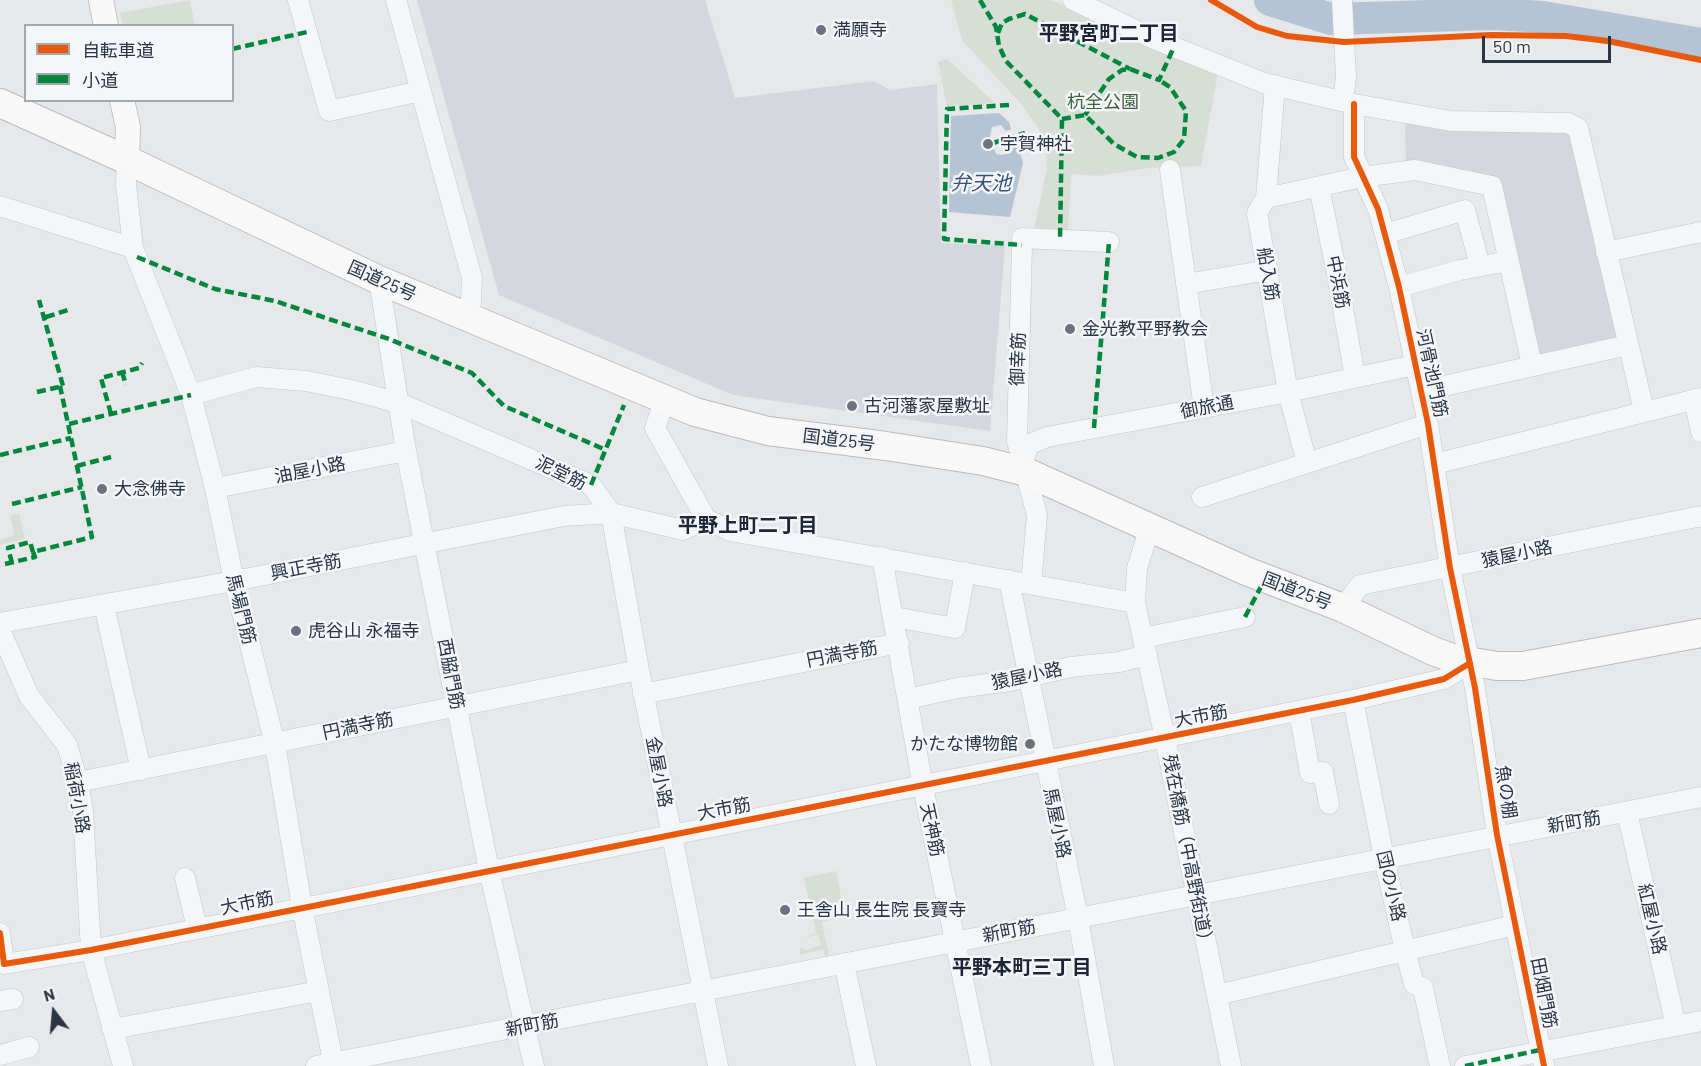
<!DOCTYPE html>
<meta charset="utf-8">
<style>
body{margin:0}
#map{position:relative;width:1701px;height:1066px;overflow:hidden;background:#e6e8ea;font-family:Barlow,"Noto Sans JP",sans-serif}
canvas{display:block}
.legend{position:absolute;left:24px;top:24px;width:210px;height:78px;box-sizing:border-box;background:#f4f6f9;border:2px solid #a4a8b1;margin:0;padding:8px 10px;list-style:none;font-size:18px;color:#2b3445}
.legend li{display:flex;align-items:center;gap:12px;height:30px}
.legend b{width:30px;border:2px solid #a4a8b1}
.north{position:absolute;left:24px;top:982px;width:60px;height:60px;-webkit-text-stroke:4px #f4f6f9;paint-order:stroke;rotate:344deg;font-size:16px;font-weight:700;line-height:24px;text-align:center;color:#2b3445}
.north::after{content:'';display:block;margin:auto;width:21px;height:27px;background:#2b3445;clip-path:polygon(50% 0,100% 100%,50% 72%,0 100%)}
.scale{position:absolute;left:1482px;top:36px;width:129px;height:27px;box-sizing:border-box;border:3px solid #2b3445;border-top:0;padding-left:8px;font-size:18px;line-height:21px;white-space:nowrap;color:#2b3445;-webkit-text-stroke:4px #f4f6f9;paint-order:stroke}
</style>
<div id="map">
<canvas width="1701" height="1066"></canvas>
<ul class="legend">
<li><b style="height:8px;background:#e8590c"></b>自転車道</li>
<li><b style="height:8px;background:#00873e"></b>小道</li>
</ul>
<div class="north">N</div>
<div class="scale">50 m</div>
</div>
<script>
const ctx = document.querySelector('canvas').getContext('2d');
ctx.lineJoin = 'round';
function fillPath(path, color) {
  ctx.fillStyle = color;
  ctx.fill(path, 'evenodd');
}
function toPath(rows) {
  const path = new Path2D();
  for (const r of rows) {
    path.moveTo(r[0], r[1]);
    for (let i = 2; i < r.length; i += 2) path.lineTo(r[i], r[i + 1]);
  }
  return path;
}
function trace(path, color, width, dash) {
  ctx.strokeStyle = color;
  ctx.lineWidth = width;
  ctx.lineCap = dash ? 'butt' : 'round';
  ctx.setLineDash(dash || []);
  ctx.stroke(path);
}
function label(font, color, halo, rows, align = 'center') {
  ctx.font = font + ' Barlow,"Noto Sans JP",sans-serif';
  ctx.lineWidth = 5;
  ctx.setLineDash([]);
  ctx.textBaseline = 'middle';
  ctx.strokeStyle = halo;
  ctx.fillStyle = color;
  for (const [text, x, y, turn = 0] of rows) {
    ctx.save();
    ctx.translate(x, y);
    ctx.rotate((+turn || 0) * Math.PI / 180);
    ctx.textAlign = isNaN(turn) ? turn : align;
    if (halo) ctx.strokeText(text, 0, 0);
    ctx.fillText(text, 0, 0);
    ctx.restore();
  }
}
fillPath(toPath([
 [417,0,705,0,735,98,874,81,890,90,937,84,941,243,1005,246,990,431,733,395,499,295],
 [1405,113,1568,123,1628,345,1532,365,1492,186,1406,171]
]), '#d4d7dd');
fillPath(toPath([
 [190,0,195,25,123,25,120,13],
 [951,0,1051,0,1218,72,1201,166,1148,168,1098,176,1071,174,1068,233,1034,229,1047,168,1045,144,1037,126,1021,104,962,40],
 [947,59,993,101,992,103,947,106,938,62],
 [19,514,25,538,0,545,0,540,14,535,10,515],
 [836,871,845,917,822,922,829,956,825,956,823,949,800,955,800,948,807,950,821,945,818,934,801,940,816,933,804,878]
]), '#d6ded6');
fillPath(toPath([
 [999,113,1009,122,1011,129,1006,131,1001,125,992,127,990,137,983,140,986,151,994,149,996,154,1002,155,1010,153,1013,150,1012,145,1017,143,1023,163,1010,217,949,212,951,116]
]), '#b4c4d5');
trace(toPath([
 [1270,0,1331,19,1495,14,1543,17,1701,44]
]), '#b4c4d5', 32);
const minor = toPath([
 [298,0,329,111,421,91],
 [396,0,472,278,470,319],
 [1073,0,1154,39,1264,83,1354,104,1451,121,1568,123,1578,128,1644,411],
 [1342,0,1346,77,1343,100],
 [1275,85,1266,198,1257,213,1288,392,1307,463],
 [1354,104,1354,157,1378,209,1399,287,1428,424,1450,568,1475,688,1497,835,1544,1066],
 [127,160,126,184,133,248,191,395,215,488,234,581,275,744,302,907,334,1066],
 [1170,170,1204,408],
 [1319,187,1337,274,1355,377],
 [1266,198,1362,177,1415,170,1492,186,1532,365],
 [0,206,133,248],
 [1385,234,1465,210,1480,266],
 [1022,238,1109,242],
 [1022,245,1017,441,1037,515,1031,584],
 [1606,252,1701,232],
 [379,280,406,451,489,870,534,1066],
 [1186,284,1268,270],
 [1399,287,1460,270,1509,261],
 [1421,391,1628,345],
 [191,395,256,377,306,381,351,390,399,403,591,485,611,513,683,530,706,519],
 [665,399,655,428,706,519],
 [1694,399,1701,432],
 [1435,464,1701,398],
 [1026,472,1024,460,1028,445,1047,437,1288,392,1415,365],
 [215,488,406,451],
 [1202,497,1428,424],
 [611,513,639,670,718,1066],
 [706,519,730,531,1135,603],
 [1150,527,1137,568,1135,603,1165,738,1231,1066],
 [882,557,923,787,981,1066],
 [1009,580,1078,918,1104,1066],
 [104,605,141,770],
 [1343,608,1360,585,1701,516],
 [894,617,955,628,965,572],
 [0,623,234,581,564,516,611,513],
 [0,630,29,696,67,745,78,782,83,811,91,950,123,1066],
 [1143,638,1245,617],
 [643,694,899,643],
 [908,699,957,688,1010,681,1071,667,1119,662,1147,655],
 [1353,700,1384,858,1405,950,1414,984,1423,988,1440,1066],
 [1299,711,1310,773,1323,772,1329,804],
 [78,782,639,670],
 [1627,812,1676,1026],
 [185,878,197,928],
 [0,933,4,964,91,950,1353,700,1444,679,1470,663],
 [844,963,866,1066],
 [1217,995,1515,925],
 [0,1001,13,999],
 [112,1029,319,991],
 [0,1055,29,1047],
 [316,1066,1701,797],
 [1465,1066,1701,1021]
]);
const major = toPath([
 [101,0,106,26],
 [122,100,128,127,127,160]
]);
const highway = toPath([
 [0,103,127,160,379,280,695,412,768,431,886,446,983,461,1026,472,1246,571,1343,608,1433,651,1455,659,1497,666,1523,666,1701,633]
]);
trace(minor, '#c4c6c8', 21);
trace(major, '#c2c5c8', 26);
trace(highway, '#b8bbbf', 30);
trace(minor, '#f5f6f7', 20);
trace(major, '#f8f8f8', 24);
trace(highway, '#f8f8f8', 28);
trace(toPath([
 [980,0,996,27,999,46,1006,61,1062,119,1060,240],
 [998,33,1002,23,1009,19,1025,14,1130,69],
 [232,49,307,32],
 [1009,105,947,109,944,239,1022,245],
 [1085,115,1109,79,1122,70,1130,69,1159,80,1174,47],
 [1062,119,1085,115,1114,144,1137,157,1158,158,1174,152,1184,139,1186,111,1170,87,1159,80],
 [993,143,1025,133],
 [137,257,215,289,275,301,389,339,472,373,504,406,606,450],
 [46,317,68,310],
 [122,372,126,385],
 [37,392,63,386,39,300],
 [111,414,101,378,139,368,142,363],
 [69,424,191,395],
 [1094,428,1109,242],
 [0,455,71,438],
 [77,466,111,457],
 [591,485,624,405],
 [12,504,82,487],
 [12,563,8,548,30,542,33,552],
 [5,564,35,557,33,552,92,537,60,386],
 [1245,617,1265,579],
 [1465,1066,1540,1050]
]), '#00873e', 4.5, [9, 4.5]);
trace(toPath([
 [1211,0,1257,27,1287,36,1344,42,1491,35,1566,36,1608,41,1701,60],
 [1354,104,1354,157,1378,209,1399,287,1428,424,1450,568,1475,688,1497,835,1544,1066],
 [0,933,4,964,91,950,1353,700,1444,679,1470,663]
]), '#e8590c', 6);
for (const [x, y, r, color] of [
 [821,30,6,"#6c737f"],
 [988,144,6,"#6c737f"],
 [1070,329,6,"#6c737f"],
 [852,406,6,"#6c737f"],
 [102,489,6,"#6c737f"],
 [296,631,6,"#6c737f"],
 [1030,744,6,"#6c737f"],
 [785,910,6,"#6c737f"]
]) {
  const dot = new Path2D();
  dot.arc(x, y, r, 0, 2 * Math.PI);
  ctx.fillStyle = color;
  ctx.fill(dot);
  trace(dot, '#f4f6f9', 2);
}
label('18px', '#2b3445', '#f4f6f9', [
 ["満願寺",833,30],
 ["宇賀神社",1000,144],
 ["金光教平野教会",1082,329],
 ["古河藩家屋敷址",864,406],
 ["大念佛寺",114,489],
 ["虎谷山 永福寺",308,631],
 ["かたな博物館",1018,744,"right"],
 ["王舎山 長生院 長寶寺",797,910]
], 'left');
label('18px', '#3f6138', '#f4f6f9', [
 ["杭全公園",1103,102]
]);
label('18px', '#2b3445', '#f4f6f9', [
 ["船入筋",1268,274,80],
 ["国道25号",382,281,24],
 ["中浜筋",1338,282,79],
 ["御幸筋",1018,359,-88],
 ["河骨池門筋",1432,373,78],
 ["御旅通",1207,407,-11],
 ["国道25号",839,440,7],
 ["油屋小路",310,470,-11],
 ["泥堂筋",561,473,26],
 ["猿屋小路",1517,554,-12],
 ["興正寺筋",306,567,-11],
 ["国道25号",1297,591,21],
 ["馬場門筋",241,609,76],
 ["円満寺筋",842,654,-11],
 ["西脇門筋",451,674,79],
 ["猿屋小路",1027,676,-12],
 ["大市筋",1201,716,-11],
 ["円満寺筋",358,726,-12],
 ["金屋小路",659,772,79],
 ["魚の棚",1506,792,81],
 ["稲荷小路",77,798,80],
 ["大市筋",724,809,-11],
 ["新町筋",1574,822,-10],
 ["馬屋小路",1057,823,78],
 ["天神筋",932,830,78],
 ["残在橋筋（中高野街道）",1188,852,79],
 ["団の小路",1391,886,77],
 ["大市筋",247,903,-12],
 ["紅屋小路",1652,919,77],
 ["新町筋",1009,931,-11],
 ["田畑門筋",1544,993,79],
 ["新町筋",532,1025,-11]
]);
label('bold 20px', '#1d2536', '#f4f6f9', [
 ["平野宮町二丁目",1109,33],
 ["平野上町二丁目",748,525],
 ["平野本町三丁目",1022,967]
]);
label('italic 20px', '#34527a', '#f4f6f9', [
 ["弁天池",981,183]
]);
</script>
